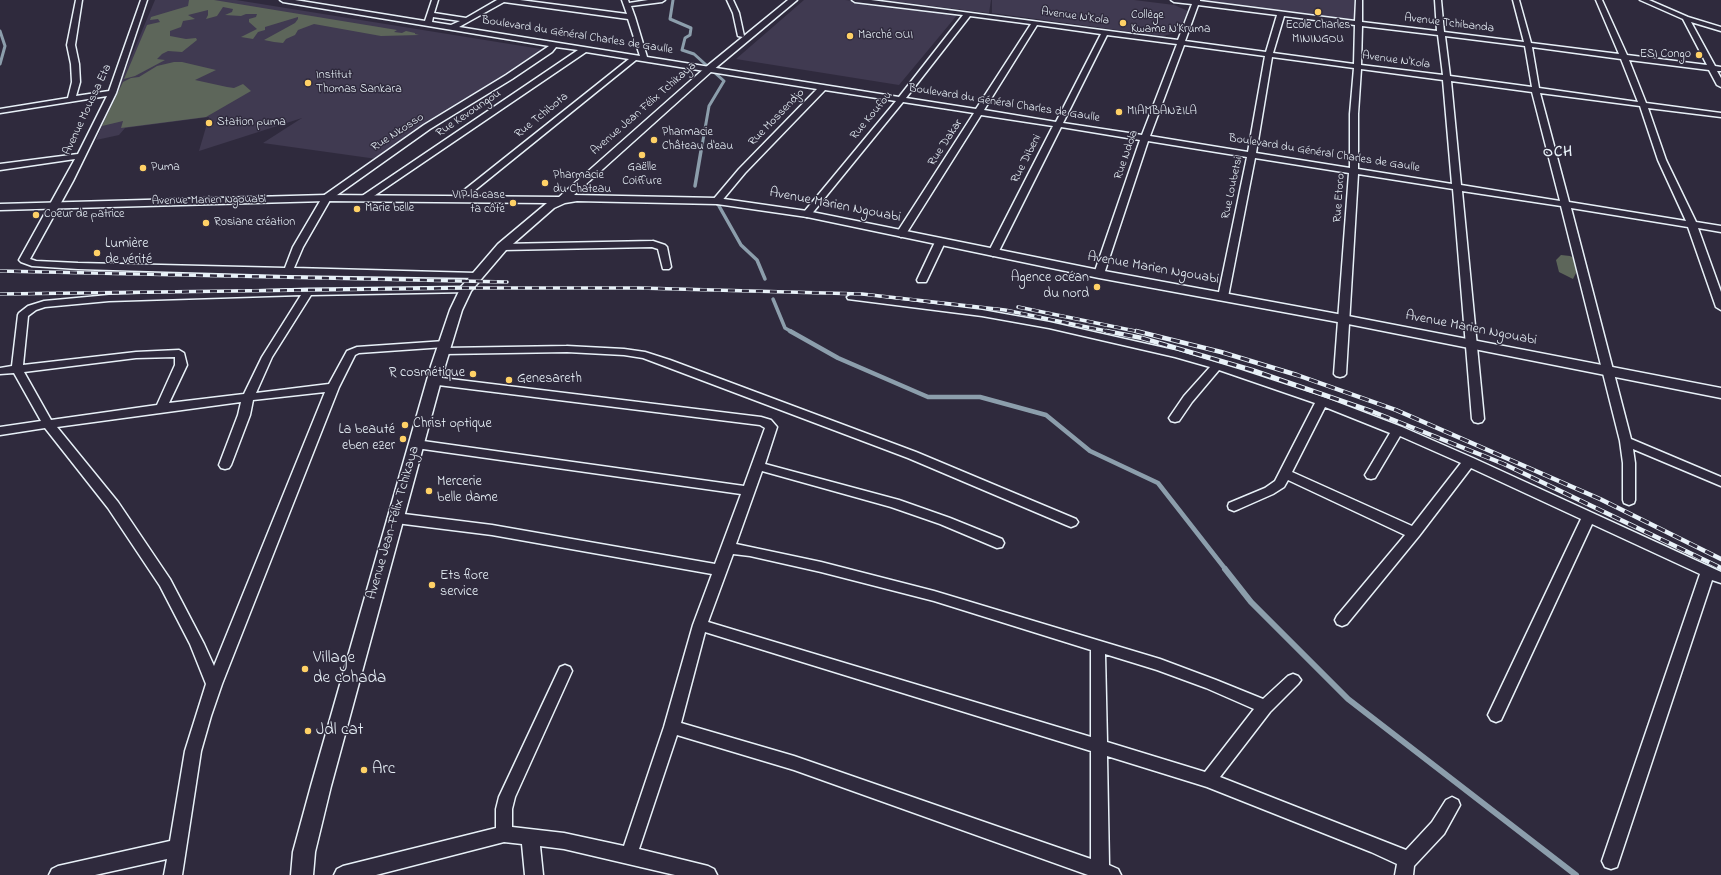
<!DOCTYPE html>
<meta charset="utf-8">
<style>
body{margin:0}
canvas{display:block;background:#2f2a3d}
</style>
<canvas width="1721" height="875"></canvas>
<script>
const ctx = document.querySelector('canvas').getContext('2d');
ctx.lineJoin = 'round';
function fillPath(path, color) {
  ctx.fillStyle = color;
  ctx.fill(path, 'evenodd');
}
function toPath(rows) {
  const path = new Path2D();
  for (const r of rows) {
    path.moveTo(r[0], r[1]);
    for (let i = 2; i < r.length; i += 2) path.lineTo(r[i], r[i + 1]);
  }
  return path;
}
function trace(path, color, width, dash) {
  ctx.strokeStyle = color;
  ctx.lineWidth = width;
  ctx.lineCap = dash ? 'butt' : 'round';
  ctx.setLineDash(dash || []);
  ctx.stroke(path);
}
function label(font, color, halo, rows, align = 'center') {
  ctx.font = font + ' "Indie Flower",sans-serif';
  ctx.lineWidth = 3;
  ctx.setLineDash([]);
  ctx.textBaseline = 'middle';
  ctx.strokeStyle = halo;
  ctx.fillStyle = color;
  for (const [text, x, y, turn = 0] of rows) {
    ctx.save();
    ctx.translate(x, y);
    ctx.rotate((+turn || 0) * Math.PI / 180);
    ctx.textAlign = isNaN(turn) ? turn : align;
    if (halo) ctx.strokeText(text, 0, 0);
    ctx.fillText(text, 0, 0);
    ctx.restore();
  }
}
fillPath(toPath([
 [155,0,236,0,547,50,377,159,263,143,302,118,199,151,209,117,125,128,119,135,96,140],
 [804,0,845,0,958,14,899,85,736,59],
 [883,0,991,0,989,13],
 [992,0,1134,0,1174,5,1188,11,1178,32,1163,36,992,13],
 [1204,0,1357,0,1356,22,1204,2]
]), '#403a51');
fillPath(toPath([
 [189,0,214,0,397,30,394,32,402,33,406,31,415,33,415,34,419,35,381,36,314,24,298,30,295,35,286,39,283,43,274,42,264,40,295,23,298,19,298,17,265,27,265,30,258,32,253,39,241,37,257,29,249,22,249,19,256,17,257,14,246,14,241,16,225,15,232,12,233,9,223,7,217,16,206,19,208,15,208,10,188,15,195,19,183,21,181,27,170,31,170,36,186,39,196,38,197,40,182,52,168,51,162,54,157,59,165,60,135,76,124,79,147,25,160,22,158,19,150,20,151,17,188,6],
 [174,62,182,62,216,70,195,80,227,87,234,88,243,84,251,91,206,117,121,128,123,121,102,126,123,82,131,78,139,77,157,66],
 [1561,255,1570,256,1578,260,1577,271,1573,279,1559,272,1556,260]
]), '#5d665a');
trace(toPath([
 [673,0,670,19,691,28,690,35,685,38,682,50,694,54,724,81,709,106,702,146],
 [0,31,5,46,0,64]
]), '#8c9eac', 3);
trace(toPath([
 [695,186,702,145],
 [719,206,741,245,757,260,765,279],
 [773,299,785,328,792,332]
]), '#8c9eac', 3.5);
trace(toPath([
 [790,331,838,358,928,397,980,397,1046,415,1090,451,1158,483,1226,570]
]), '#8c9eac', 4.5);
trace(toPath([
 [1225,569,1251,602,1348,699,1576,875]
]), '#8c9eac', 6);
const minor = toPath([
 [76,0,82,0,75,45,79,64,80,82,76,96,109,91,141,0,147,0,116,93,73,181,30,259,36,261,78,263,285,268,293,247,323,196,424,125,506,75,549,46,283,2,280,0,295,0,425,21,432,0,438,0,434,13,466,18,497,0,520,0,627,14,622,0,628,0,629,3,648,0,665,0,662,2,631,6,635,17,647,57,899,97,963,15,855,2,852,0,871,0,1178,40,1192,4,1174,2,1171,0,1200,0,1200,1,1355,21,1356,0,1362,0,1362,22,1437,31,1435,0,1441,0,1444,32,1524,42,1513,0,1519,0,1531,43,1619,54,1596,0,1602,0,1627,55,1707,65,1683,19,1640,0,1649,0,1688,17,1721,27,1721,31,1691,22,1715,66,1721,67,1721,71,1717,71,1721,78,1721,87,1717,85,1709,70,1629,60,1646,103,1721,113,1721,117,1648,108,1666,160,1696,222,1721,226,1721,232,1698,228,1721,292,1721,310,1716,307,1688,227,1571,208,1631,439,1721,477,1721,486,1633,449,1635,463,1635,500,1634,503,1629,505,1624,503,1623,500,1623,463,1620,441,1561,206,1462,191,1484,419,1482,422,1478,423,1474,422,1472,419,1453,189,1358,174,1346,374,1344,376,1340,377,1336,376,1334,374,1349,173,1255,158,1228,297,1223,300,1218,297,1247,157,1148,141,1104,274,1099,277,1094,274,1140,140,1061,127,998,253,993,256,988,253,1053,126,981,115,906,234,901,237,896,234,974,113,903,102,810,216,807,217,804,216,802,214,804,212,896,101,825,90,745,173,720,203,717,204,712,201,739,169,817,89,636,60,469,195,463,195,462,193,463,191,629,59,586,52,368,200,362,200,361,198,362,196,578,50,556,47,552,52,512,79,430,129,330,200,303,247,294,268,476,273,480,274,481,276,480,278,288,275,78,269,32,266,21,262,19,260,75,159,0,170,0,164,78,154,107,96,0,113,0,109,68,98,72,82,71,64,67,45,76,0],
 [504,2,628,19,640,56,459,27,504,2],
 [1198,5,1277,15,1266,52,1185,41,1198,5],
 [970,16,1031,24,976,109,906,98,970,16],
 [1284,16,1355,25,1354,64,1273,53,1284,16],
 [433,17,460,21,451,25,432,22,433,17],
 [1037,25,1101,34,1056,122,984,110,1037,25],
 [1362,26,1438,35,1443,75,1361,65,1362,26],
 [1107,35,1177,44,1142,135,1063,123,1107,35],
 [1445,36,1525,46,1532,87,1450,76,1445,36],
 [1184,45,1265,56,1248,152,1150,136,1184,45],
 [1532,47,1621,59,1638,102,1539,88,1532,47],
 [1272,57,1354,68,1350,114,1350,168,1256,153,1272,57],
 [1361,69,1443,80,1452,184,1358,169,1358,114,1361,69],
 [1451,81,1532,92,1560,201,1461,185,1451,81],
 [1540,93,1640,106,1658,160,1686,221,1569,202,1540,93],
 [727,0,733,0,739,13,744,36,743,37,738,36,733,13,727,0],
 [940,239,945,242,927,280,926,282,918,282,917,280,935,242,940,239],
 [653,241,665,245,667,247,671,267,669,269,663,269,658,249,652,247,502,250,497,247,502,244,653,241],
 [465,287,470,290,469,292,311,295,272,357,256,393,329,384,347,351,357,347,445,341,450,344,445,347,359,353,355,355,339,387,222,684,211,716,201,751,182,875,164,875,167,859,95,875,49,875,52,869,58,866,170,841,185,751,206,684,190,644,160,586,108,508,45,428,0,435,0,427,41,421,14,373,0,374,0,368,12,366,18,315,19,313,28,306,44,301,109,295,308,289,465,287],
 [301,295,262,357,244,394,169,403,187,365,184,353,179,350,136,352,23,365,28,316,36,310,45,307,109,301,301,295],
 [175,357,175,365,157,405,51,420,24,372,136,358,175,357],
 [325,392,214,666,204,644,170,579,118,502,57,427,241,402,238,415,219,465,221,468,225,469,229,468,231,465,250,415,253,400,325,392],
 [852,294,982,310,1049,322,1178,351,1241,370,1326,398,1402,427,1473,458,1721,572,1721,583,1712,580,1617,867,1611,869,1605,867,1602,861,1700,574,1592,524,1501,720,1496,722,1491,720,1488,715,1581,519,1471,468,1419,536,1347,624,1342,626,1337,624,1335,620,1337,616,1405,535,1288,480,1284,487,1273,494,1239,509,1234,511,1229,509,1228,506,1229,503,1265,488,1275,481,1315,403,1219,370,1192,402,1179,421,1175,422,1171,421,1169,418,1171,415,1184,396,1210,367,1175,357,1049,328,982,316,848,299,847,297,852,294],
 [1325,407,1390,433,1365,475,1367,478,1371,479,1375,478,1400,436,1461,463,1412,526,1292,472,1325,407],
 [567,346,624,349,645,352,670,360,916,452,1076,519,1078,522,1076,525,1071,527,1066,525,908,458,643,358,624,355,567,352,444,354,439,351,444,348,567,346],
 [434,377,761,417,771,420,777,427,765,464,899,500,950,518,1002,539,1004,543,1002,547,997,548,940,524,891,507,762,471,736,544,821,562,934,591,1160,659,1216,680,1263,699,1288,676,1293,674,1298,676,1301,680,1298,684,1270,712,1220,777,1406,850,1432,822,1446,800,1452,797,1458,800,1460,805,1444,834,1414,866,1413,875,1395,875,1397,864,1371,852,1207,787,1107,756,1109,865,1118,869,1121,875,1088,875,794,770,677,735,639,849,708,866,714,869,717,875,675,875,564,849,540,846,543,875,525,875,522,844,504,842,376,875,334,875,337,869,343,866,496,828,496,809,499,797,560,667,565,665,570,667,572,671,515,797,512,809,512,827,564,833,624,846,664,727,693,625,712,574,492,535,396,523,391,521,389,518,391,515,396,513,492,525,715,564,741,494,416,448,412,447,410,444,412,441,416,440,744,486,765,428,760,425,430,384,428,381,430,378,434,377],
 [733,554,750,556,821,572,934,601,1091,650,1091,737,708,622,733,554],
 [705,632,1091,751,1091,859,794,756,681,723,705,632],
 [1105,654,1157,670,1206,688,1254,709,1205,772,1107,742,1105,654]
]);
const tertiary = toPath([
 [788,0,797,0,712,71,574,195,717,198,807,211,1099,270,1343,315,1721,388,1721,398,1343,323,1099,278,807,217,717,204,577,201,565,203,554,208,506,250,471,291,462,310,445,366,331,786,315,852,313,875,291,875,293,852,311,786,431,366,450,310,461,287,498,244,547,203,326,201,0,210,0,204,326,195,559,197,706,67,788,0]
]);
trace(minor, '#e8f1f8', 3);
trace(tertiary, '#e8f1f8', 3);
fillPath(minor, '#2f2a3d');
fillPath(tertiary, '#2f2a3d');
const railFar1 = toPath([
 [0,271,507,282],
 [0,294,468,288,639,288,862,294,1005,310,1111,332],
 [1018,307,1140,332]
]);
const rail = toPath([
 [1106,331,1142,338,1252,370,1371,411,1504,464,1721,568],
 [1136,331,1221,352,1297,375,1396,410,1600,499,1721,559]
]);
trace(railFar1, '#e8f1f8', 3.5);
trace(rail, '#e8f1f8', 4.5);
trace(railFar1, '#2f2a3d', 2.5, [7]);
trace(rail, '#2f2a3d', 3, [9]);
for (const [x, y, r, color] of [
 [1318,12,4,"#ffd166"],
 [1123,23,4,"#ffd166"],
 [850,36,4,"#ffd166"],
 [1699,55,4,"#ffd166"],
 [308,83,4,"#ffd166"],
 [1119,112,4,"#ffd166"],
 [209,123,4,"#ffd166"],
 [654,140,4,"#ffd166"],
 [642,155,4,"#ffd166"],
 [143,168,4,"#ffd166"],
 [545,183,4,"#ffd166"],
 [513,203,4,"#ffd166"],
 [357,209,4,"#ffd166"],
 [36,215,4,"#ffd166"],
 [206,223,4,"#ffd166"],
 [97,253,4,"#ffd166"],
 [1097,287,4,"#ffd166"],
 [473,374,4,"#ffd166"],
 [509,380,4,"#ffd166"],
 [405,425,4,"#ffd166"],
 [403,439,4,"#ffd166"],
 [429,491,4,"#ffd166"],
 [432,585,4,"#ffd166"],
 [305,669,4,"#ffd166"],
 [308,731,4,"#ffd166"],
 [364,770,4,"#ffd166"]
]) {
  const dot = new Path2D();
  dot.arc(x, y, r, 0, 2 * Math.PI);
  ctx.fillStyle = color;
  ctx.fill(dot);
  trace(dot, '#2f2a3d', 1.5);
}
label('12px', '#e8f1f8', '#2f2a3d', [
 ["Collège",1131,16],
 ["Kwame N'Kruma",1131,30],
 ["Ecole Charles",1318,26,"center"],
 ["MININGOU",1318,40,"center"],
 ["Marché OUI",858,36],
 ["ESI Congo",1691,55,"right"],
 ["Institut",316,76],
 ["Thomas Sankara",316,90],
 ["MIAMBANZILA",1127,112],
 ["Station puma",217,123],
 ["Pharmacie",662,133],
 ["Château d'eau",662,147],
 ["Puma",151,168],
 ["Gaëlle",642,168,"center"],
 ["Coiffure",642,182,"center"],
 ["Pharmacie",553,176],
 ["du Chateau",553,190],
 ["VIP la case",505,196,"right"],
 ["ta côté",505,210,"right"],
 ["Marie belle",365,209],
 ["Coeur de patrice",44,215],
 ["Rosiane création",214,223]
], 'left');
label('12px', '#e8f1f8', '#2f2a3d', [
 ["Avenue N'Kola",1075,17,8],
 ["Avenue Tchibanda",1449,24,7],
 ["Boulevard du Général Charles de Gaulle",577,36,9],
 ["Avenue N'Kola",1396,61,8],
 ["Boulevard du Général Charles de Gaulle",1004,104,9],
 ["Avenue Jean Félix Tchikaya",644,109,-41],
 ["Avenue Moussa Eta",88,110,-65],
 ["Rue Kevoungou",469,114,-34],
 ["Rue Tchibota",542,116,-39],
 ["Rue Koufou",872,116,-50],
 ["Rue Mossendjo",777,118,-46],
 ["Rue Nkosso",398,133,-33],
 ["Rue Dakar",946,143,-57],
 ["Boulevard du Général Charles de Gaulle",1324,154,9],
 ["Rue Ndola",1127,155,-71],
 ["Rue Dibeni",1027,159,-63],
 ["Rue Loubetsi",1233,188,-78],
 ["Rue Etoro",1340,198,-86],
 ["Avenue Marien Ngouabi",209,201,-1]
]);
label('14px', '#e8f1f8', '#2f2a3d', [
 ["Avenue Marien Ngouabi",835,206,11],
 ["Avenue Marien Ngouabi",1153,269,10],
 ["Avenue Marien Ngouabi",1471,329,11],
 ["Avenue Jean-Félix Tchikaya",394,523,-74]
]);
label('14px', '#e8f1f8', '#2f2a3d', [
 ["Lumière",105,245],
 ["de vérité",105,261],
 ["Agence océan",1089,279,"right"],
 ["du nord",1089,295,"right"],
 ["R cosmétique",465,374,"right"],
 ["Genesareth",517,380],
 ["Christ optique",413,425],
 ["La beauté",395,431,"right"],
 ["eben ezer",395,447,"right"],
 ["Mercerie",437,483],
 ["belle dame",437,499],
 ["Ets flore",440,577],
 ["service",440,593]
], 'left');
ctx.letterSpacing = '1px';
label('bold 15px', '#e8f1f8', '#2f2a3d', [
 ["OCH",1558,154]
]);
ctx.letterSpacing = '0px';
label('17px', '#e8f1f8', '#2f2a3d', [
 ["Village",313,659],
 ["de cohada",313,679],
 ["Jdl cat",316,731],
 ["Arc",372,770]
], 'left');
</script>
